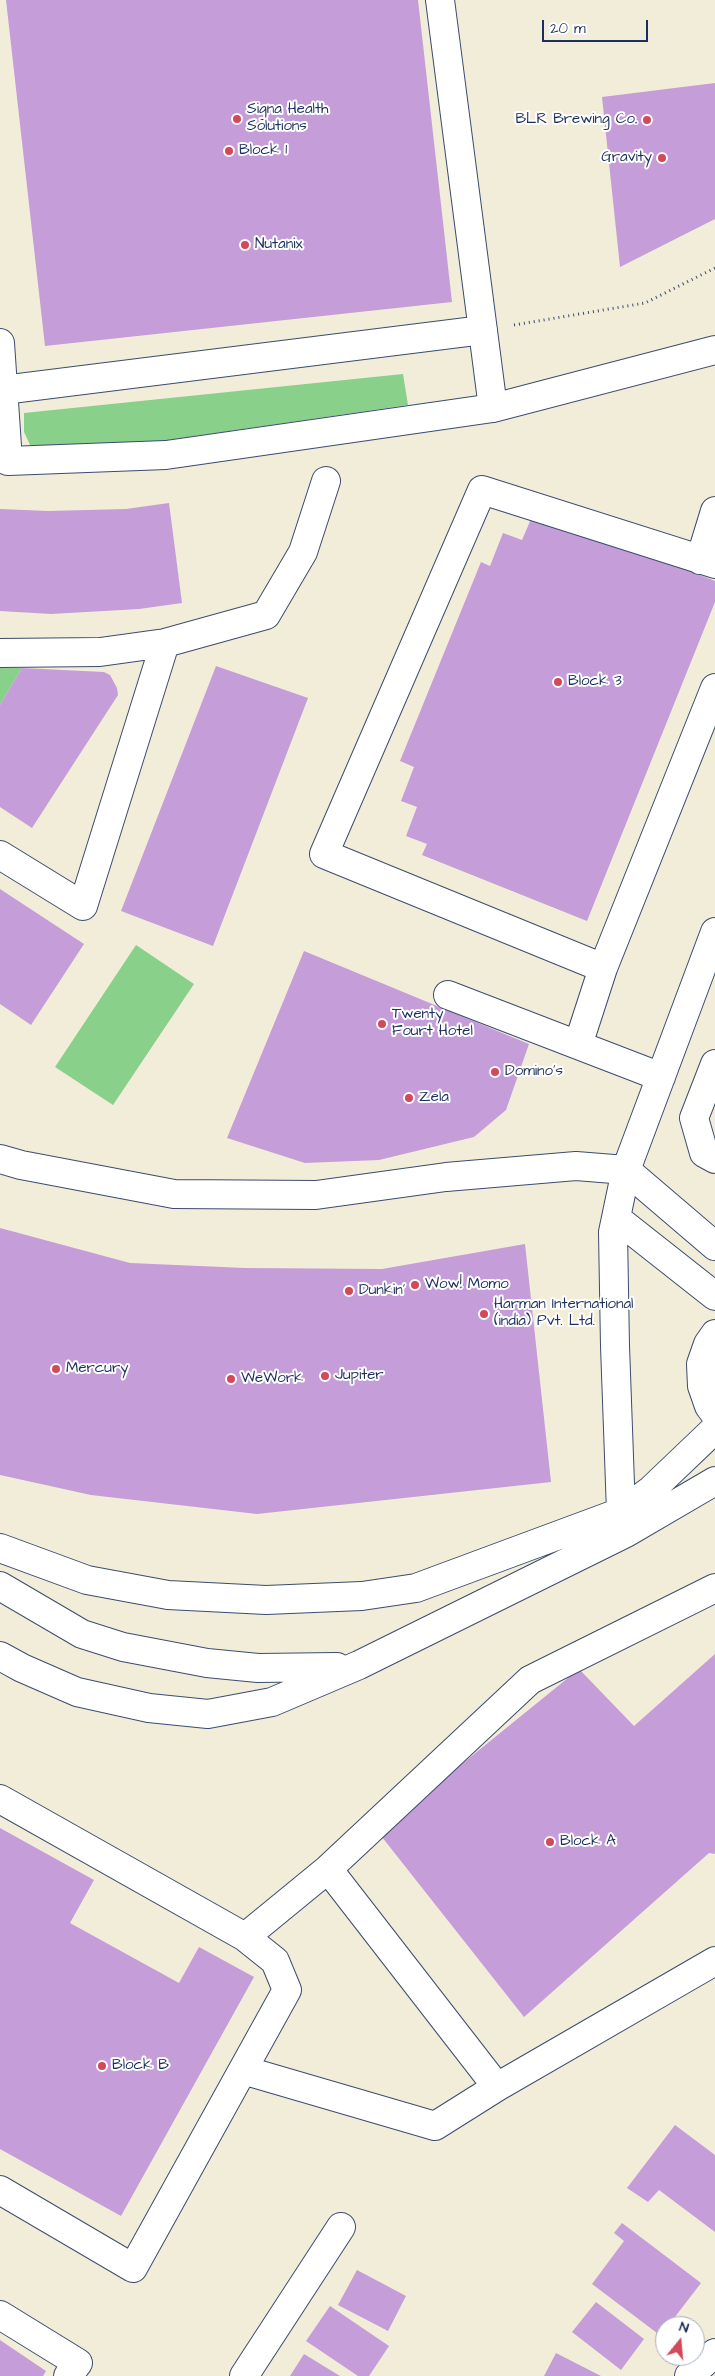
<!DOCTYPE html>
<style>
body{margin:0}
#map{position:relative;width:715px;height:2376px;overflow:hidden;background:#f2edd8;font-family:"Architects Daughter",sans-serif}
canvas{display:block}
.north{position:absolute;left:655px;top:2316px;width:50px;height:50px;box-sizing:border-box;background:#fff;border:1px solid #a4acbf;border-radius:50%;rotate:17deg;font-size:14px;font-weight:700;line-height:20px;text-align:center;color:#1b2f5e}
.north::after{content:'';display:block;margin:auto;width:18px;height:22px;background:#d1495b;clip-path:polygon(50% 0,100% 100%,50% 72%,0 100%)}
.scale{position:absolute;left:542px;top:20px;width:106px;height:22px;box-sizing:border-box;border:2px solid #1b2f5e;border-top:0;padding-left:6px;font-size:15px;line-height:18px;white-space:nowrap;color:#1b2f5e;-webkit-text-stroke:4px #fff;paint-order:stroke}
</style>
<div id="map">
<canvas width="715" height="2376"></canvas>
<div class="north">N</div>
<div class="scale">20 m</div>
</div>
<script>
const ctx = document.querySelector('canvas').getContext('2d');
ctx.lineJoin = 'round';
function fillPath(path, color) {
  ctx.fillStyle = color;
  ctx.fill(path, 'evenodd');
}
function toPath(rows) {
  const path = new Path2D();
  for (const r of rows) {
    path.moveTo(r[0], r[1]);
    for (let i = 2; i < r.length; i += 2) path.lineTo(r[i], r[i + 1]);
  }
  return path;
}
function trace(path, color, width, dash) {
  ctx.strokeStyle = color;
  ctx.lineWidth = width;
  ctx.lineCap = dash ? 'butt' : 'round';
  ctx.setLineDash(dash || []);
  ctx.stroke(path);
}
function label(font, color, halo, rows, align = 'center') {
  ctx.font = font + ' "Architects Daughter",sans-serif';
  ctx.lineWidth = 4;
  ctx.setLineDash([]);
  ctx.textBaseline = 'middle';
  ctx.strokeStyle = halo;
  ctx.fillStyle = color;
  for (const [text, x, y, turn = 0] of rows) {
    ctx.save();
    ctx.translate(x, y);
    ctx.rotate((+turn || 0) * Math.PI / 180);
    ctx.textAlign = isNaN(turn) ? turn : align;
    if (halo) ctx.strokeText(text, 0, 0);
    ctx.fillText(text, 0, 0);
    ctx.restore();
  }
}
fillPath(toPath([
 [403,374,408,405,100,450,32,449,24,432,24,413],
 [0,667,22,668,0,705],
 [136,945,194,984,113,1105,55,1067]
]), '#89d08b');
fillPath(toPath([
 [6,0,418,0,452,302,45,346],
 [715,83,715,219,620,267,602,97],
 [169,503,182,603,139,609,51,614,0,611,0,509,48,511,126,509],
 [552,516,715,581,715,602,587,921,422,855,427,844,406,836,417,807,401,801,414,767,400,761,481,562,490,566,503,533,522,540,531,519,548,526],
 [216,666,308,698,213,946,121,911],
 [22,668,104,672,110,675,117,688,118,695,32,828,0,807,0,705],
 [0,889,84,944,31,1025,0,1004],
 [304,951,529,1044,506,1110,474,1137,379,1160,305,1163,227,1138],
 [0,1228,130,1263,245,1268,382,1269,525,1244,551,1482,257,1514,91,1495,0,1475],
 [715,1654,715,1854,709,1853,524,2017,378,1832,579,1669,634,1726],
 [0,1828,94,1880,70,1923,179,1983,199,1947,254,1977,121,2216,0,2149],
 [675,2125,715,2155,715,2232,659,2190,648,2202,627,2188],
 [622,2223,701,2283,668,2326,665,2326,665,2331,661,2336,592,2284,624,2241,614,2233],
 [357,2270,406,2296,388,2331,338,2305],
 [596,2302,644,2339,621,2370,572,2332],
 [330,2306,389,2346,369,2376,358,2376,306,2341],
 [0,2340,46,2371,43,2376,0,2376],
 [556,2353,601,2376,544,2376],
 [304,2354,340,2376,290,2376]
]), '#c49dd9');
const minor = toPath([
 [440,0,493,408],
 [0,343,8,461],
 [3,390,483,330],
 [0,458,8,461,166,455,493,408,715,350],
 [700,560,715,511],
 [0,653,100,652,165,643,266,615,303,552,326,481],
 [0,855,83,906,165,643],
 [603,968,324,854,482,490,715,564],
 [448,995,661,1077],
 [578,1045,603,968,715,688],
 [715,1064,694,1118,704,1153,715,1159],
 [0,1159,21,1165,174,1194,316,1195,446,1177,576,1166,626,1170,715,1246],
 [616,1218,715,1296],
 [715,1334,708,1344,701,1364,702,1386,709,1406,715,1414],
 [624,1525,621,1512,615,1346,613,1232,626,1170,715,932],
 [0,1548,87,1580,168,1595,266,1600,362,1596,416,1588,621,1512,651,1490,715,1429],
 [0,1586,82,1634,123,1647,207,1663,258,1668,337,1667],
 [0,1656,22,1668,77,1692,149,1708,208,1714,272,1702,359,1665,626,1533,715,1481],
 [0,1799,245,1937,275,1961,287,1990,133,2268,0,2190],
 [328,1869,497,2087],
 [245,1937,328,1869,530,1680,715,1588],
 [243,2070,435,2126,497,2087,715,1961],
 [0,2315,78,2363,68,2376],
 [244,2376,341,2227],
 [689,2376,715,2353]
]);
trace(minor, '#3b4c70', 30);
trace(toPath([
 [514,325,645,303,715,268]
]), '#3b4c70', 3, [1, 4]);
trace(minor, '#fff', 28);
for (const [x, y, r, color] of [
 [237,119,5,"#d1495b"],
 [647,120,5,"#d1495b"],
 [229,151,5,"#d1495b"],
 [662,158,5,"#d1495b"],
 [245,245,5,"#d1495b"],
 [558,682,5,"#d1495b"],
 [382,1024,5,"#d1495b"],
 [495,1072,5,"#d1495b"],
 [409,1098,5,"#d1495b"],
 [415,1285,5,"#d1495b"],
 [349,1291,5,"#d1495b"],
 [484,1314,5,"#d1495b"],
 [56,1369,5,"#d1495b"],
 [325,1376,5,"#d1495b"],
 [231,1379,5,"#d1495b"],
 [550,1842,5,"#d1495b"],
 [102,2066,5,"#d1495b"]
]) {
  const dot = new Path2D();
  dot.arc(x, y, r, 0, 2 * Math.PI);
  ctx.fillStyle = color;
  ctx.fill(dot);
  trace(dot, '#fff', 2);
}
label('15px', '#1b2f5e', '#fff', [
 ["Signa Health",247,110],
 ["Solutions",247,127],
 ["BLR Brewing Co.",637,120,"right"],
 ["Block 1",239,151],
 ["Gravity",652,158,"right"],
 ["Nutanix",255,245],
 ["Block 3",568,682],
 ["Twenty",392,1015],
 ["Fourt Hotel",392,1032],
 ["Domino's",505,1072],
 ["Zela",419,1098],
 ["Wow! Momo",425,1285],
 ["Dunkin'",359,1291],
 ["Harman International",494,1305],
 ["(india) Pvt. Ltd.",494,1322],
 ["Mercury",66,1369],
 ["Jupiter",335,1376],
 ["WeWork",241,1379],
 ["Block A",560,1842],
 ["Block B",112,2066]
], 'left');
</script>
